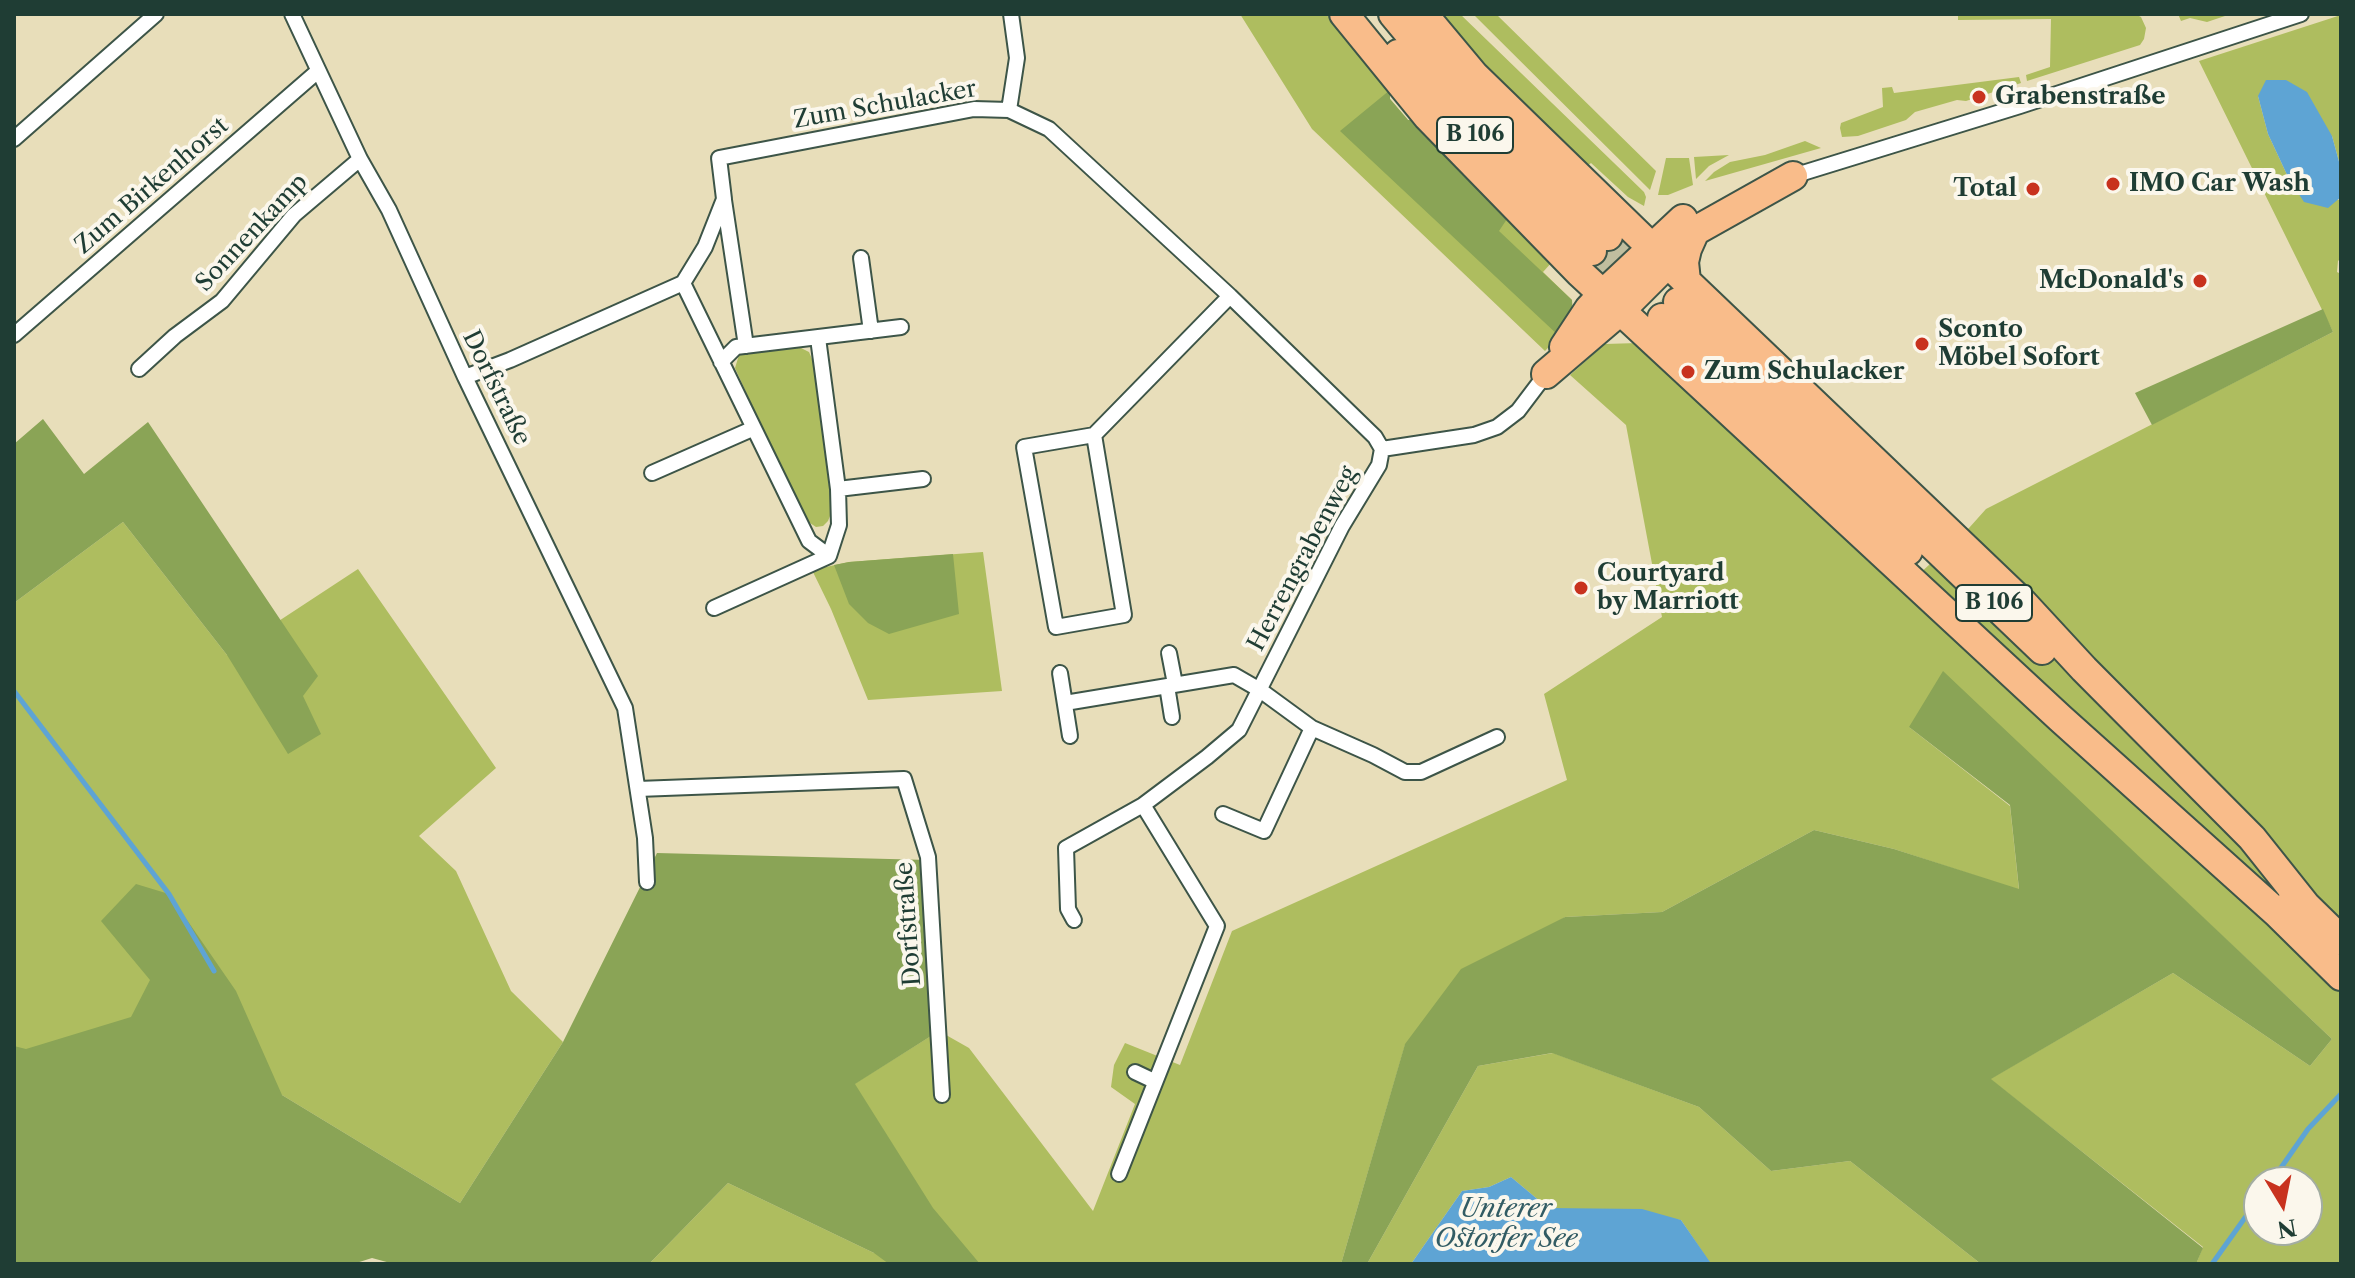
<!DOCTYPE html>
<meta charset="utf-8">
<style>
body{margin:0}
#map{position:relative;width:2355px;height:1278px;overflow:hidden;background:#e8deba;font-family:"Libre Caslon Text",serif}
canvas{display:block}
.frame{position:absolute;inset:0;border:16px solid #1f3d34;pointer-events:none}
.north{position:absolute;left:2243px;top:1166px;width:80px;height:80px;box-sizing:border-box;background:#fbf7ec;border:2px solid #a3ada2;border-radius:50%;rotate:170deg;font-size:22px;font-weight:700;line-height:32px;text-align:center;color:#1f3d34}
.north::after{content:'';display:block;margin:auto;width:28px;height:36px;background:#c8321e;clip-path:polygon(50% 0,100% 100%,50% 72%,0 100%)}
</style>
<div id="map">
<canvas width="2355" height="1278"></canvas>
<div class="frame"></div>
<div class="north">N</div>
</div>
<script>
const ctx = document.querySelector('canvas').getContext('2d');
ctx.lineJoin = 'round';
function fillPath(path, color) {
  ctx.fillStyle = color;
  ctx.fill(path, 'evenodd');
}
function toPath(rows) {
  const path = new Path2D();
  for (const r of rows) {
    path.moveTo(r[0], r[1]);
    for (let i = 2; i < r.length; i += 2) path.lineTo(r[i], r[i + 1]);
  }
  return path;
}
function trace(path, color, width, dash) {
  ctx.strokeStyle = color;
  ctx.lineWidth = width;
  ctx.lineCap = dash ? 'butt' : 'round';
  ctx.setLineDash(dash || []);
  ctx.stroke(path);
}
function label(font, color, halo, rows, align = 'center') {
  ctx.font = font + ' "Libre Caslon Text",serif';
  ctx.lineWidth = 8;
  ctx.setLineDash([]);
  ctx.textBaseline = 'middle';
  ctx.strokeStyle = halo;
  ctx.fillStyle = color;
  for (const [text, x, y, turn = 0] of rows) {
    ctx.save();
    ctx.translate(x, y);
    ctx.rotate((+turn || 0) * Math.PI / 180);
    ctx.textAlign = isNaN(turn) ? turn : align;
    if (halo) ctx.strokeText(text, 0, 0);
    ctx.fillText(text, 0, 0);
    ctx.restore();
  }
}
fillPath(toPath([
 [1240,14,1326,14,1390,90,1390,99,1408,120,1416,120,1553,261,1543,272,1572,300,1559,336,1545,351,1312,129],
 [1430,14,1460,14,1644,192,1646,197,1644,206,1628,197,1591,163,1585,168],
 [1473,14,1496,14,1656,171,1650,190],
 [1958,14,2135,14,2141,17,2146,28,2144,39,2140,45,2027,81,2026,75,2050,67,2051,19,1958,20],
 [2178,14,2231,14,2207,22,2190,18,2181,21],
 [2341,15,2341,169,2332,136,2258,96,2268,134,2289,179,2339,200,2341,197,2341,258,2338,261,2337,272,2341,274,2341,1264,2196,1264,2203,1247,1990,1079,2173,973,2310,1066,2332,1039,2099,820,1909,727,2010,806,2019,890,1894,849,1814,830,1662,912,1565,917,1405,1045,1341,1264,649,1264,728,1183,874,1253,932,1208,854,1084,939,1031,969,1048,1093,1211,1135,1104,1111,1087,1114,1065,1125,1043,1180,1065,1232,931,1567,780,1544,694,1662,617,1626,425,1570,375,1605,344,1638,343,1904,588,1969,528,1986,509,2333,332,2199,61],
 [2259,1182,2307,1182,2307,1230,2259,1230],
 [2019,77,2021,83,1966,101,1957,100,1915,112,1906,120,1858,136,1842,137,1840,128,1841,123,1883,107,1882,88,1892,87,1894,93],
 [1805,141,1821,148,1705,181,1714,172,1730,162,1765,155],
 [1729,155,1709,166,1696,179,1694,157],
 [1666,158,1689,158,1693,185,1668,195,1658,195],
 [795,345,809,352,815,366,832,511,828,521,823,526,816,527,804,519,735,368,739,355,744,351],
 [123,522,227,655,358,569,496,768,419,836,456,871,511,991,563,1042,460,1203,282,1095,14,1126,14,603],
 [983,552,1002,691,868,700,831,609,812,570,849,562],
 [1553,1053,1699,1107,1771,1171,1850,1161,1981,1264,1710,1263,1681,1220,1548,1208,1511,1177,1489,1187,1462,1191,1411,1264,1367,1264,1478,1066]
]), '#aebd5f');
fillPath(toPath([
 [1390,90,1390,99,1408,120,1416,120,1509,216,1499,231,1572,300,1573,316,1559,336,1340,131],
 [2323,309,2333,332,2152,425,2135,393],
 [43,419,84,474,148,422,318,676,303,696,321,734,288,754,227,655,123,522,14,603,14,444],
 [953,554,959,614,889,634,868,623,849,604,834,565,849,562],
 [1943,671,2332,1039,2310,1066,2173,973,1991,1079,2203,1248,2196,1264,1981,1264,1850,1161,1771,1171,1699,1107,1552,1053,1478,1066,1367,1264,1341,1264,1405,1044,1461,969,1565,917,1662,912,1814,830,1894,849,2019,889,2010,805,1909,727],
 [657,853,928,860,939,1031,855,1084,933,1208,980,1264,889,1264,874,1253,728,1183,649,1264,394,1264,372,1258,353,1264,14,1264,14,1046,26,1049,131,1017,150,980,101,921,136,884,169,894,236,991,282,1095,460,1203,563,1042]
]), '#8aa456');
fillPath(toPath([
 [2266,80,2286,80,2307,92,2332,136,2341,169,2341,197,2328,208,2304,202,2289,179,2268,134,2258,96],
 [1511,1177,1548,1208,1642,1209,1681,1220,1710,1262,1719,1264,1411,1264,1462,1191,1489,1187]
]), '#5ea4d4');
trace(toPath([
 [14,691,169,894,214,971],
 [2271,1182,2308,1129,2341,1094],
 [2212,1264,2259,1198]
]), '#5ea4d4', 5);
trace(toPath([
 [1608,236,1678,302],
 [1592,251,1662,318]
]), '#c0be9f', 28, [28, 14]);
const street = toPath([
 [292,14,360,159,389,210,465,377,625,708,645,838,647,882],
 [1009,110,1017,58,1011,14],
 [14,139,156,14],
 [1793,176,2020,106,2301,14],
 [724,200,746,346],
 [861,258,871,331],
 [683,283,809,541,829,556],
 [14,335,318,71],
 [721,362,736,347,901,327],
 [139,369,175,336,222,301,294,215,360,159],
 [465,377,510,360,683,283,705,247,724,199,719,158,974,109,1009,110,1049,129,1230,296,1375,437,1382,449,1474,435,1497,427,1518,411,1546,374],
 [1094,435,1124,615,1056,627,1024,447,1094,435,1230,296],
 [652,473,752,429],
 [838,489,923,479],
 [714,608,829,556,839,525,838,489,818,338],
 [1169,653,1175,684],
 [1060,673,1070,736],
 [1167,686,1172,717],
 [1065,703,1234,675,1260,690,1312,728,1373,755,1405,772,1421,772,1497,737],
 [638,789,904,779,928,857,942,1095],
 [1223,814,1264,831,1312,728],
 [1074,920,1068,909,1066,848,1143,805,1207,757,1239,730,1342,526,1379,465,1382,449],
 [1135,1072,1154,1081],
 [1119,1174,1217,926,1143,805]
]);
const highway = toPath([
 [1344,14,1427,116,1580,273,2060,718,2286,921],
 [1393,14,1417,43,1524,156,1608,236],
 [1423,14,1474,75,1686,281],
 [1398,54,1506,167,1592,251],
 [1695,231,1687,249,1684,262,1686,281,2023,603,2084,669,2252,838,2307,907],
 [1678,302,2042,650],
 [1662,318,1793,439,1908,551],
 [1564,347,1589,309,1603,294,1683,219],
 [1546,374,1621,310,1668,263,1695,231,1793,176],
 [2293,893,2341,940],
 [2272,908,2341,976]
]);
trace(street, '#3d5548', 18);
trace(highway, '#3d5548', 32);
trace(street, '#fff', 14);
trace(highway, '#f9bc8a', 28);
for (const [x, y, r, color] of [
 [1979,97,8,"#c8321e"],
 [2113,184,8,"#c8321e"],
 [2033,189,8,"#c8321e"],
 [2200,281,8,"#c8321e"],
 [1922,344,8,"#c8321e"],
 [1688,372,8,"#c8321e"],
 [1581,588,8,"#c8321e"]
]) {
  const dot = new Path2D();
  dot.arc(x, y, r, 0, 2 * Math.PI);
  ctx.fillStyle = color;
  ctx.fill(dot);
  trace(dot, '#fbf7ec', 3);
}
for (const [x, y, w] of [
 [1475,135,76],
 [1994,603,76]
]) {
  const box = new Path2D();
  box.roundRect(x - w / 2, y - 18, w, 36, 6);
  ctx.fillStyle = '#fbf7ec';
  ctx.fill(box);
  trace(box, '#1f3d34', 2);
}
label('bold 22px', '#1f3d34', null, [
 ["B 106",1475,135],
 ["B 106",1994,603]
]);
label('bold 24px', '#1f3d34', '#fbf7ec', [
 ["Grabenstraße",1995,97],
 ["IMO Car Wash",2129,184],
 ["Total",2017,189,"right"],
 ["McDonald's",2184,281,"right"],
 ["Sconto",1938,330],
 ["Möbel Sofort",1938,358],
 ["Zum Schulacker",1704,372],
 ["Courtyard",1597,574],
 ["by Marriott",1597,602]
], 'left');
label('24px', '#1f3d34', '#fbf7ec', [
 ["Zum Schulacker",885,105,-10],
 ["Zum Birkenhorst",152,186,-41],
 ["Sonnenkamp",252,233,-47],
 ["Dorfstraße",496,388,64],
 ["Herrengrabenweg",1303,559,-62],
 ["Dorfstraße",909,924,-94]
]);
label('italic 26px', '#325c64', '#fbf7ec', [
 ["Unterer",1506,1209],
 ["Ostorfer See",1506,1239]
]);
</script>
